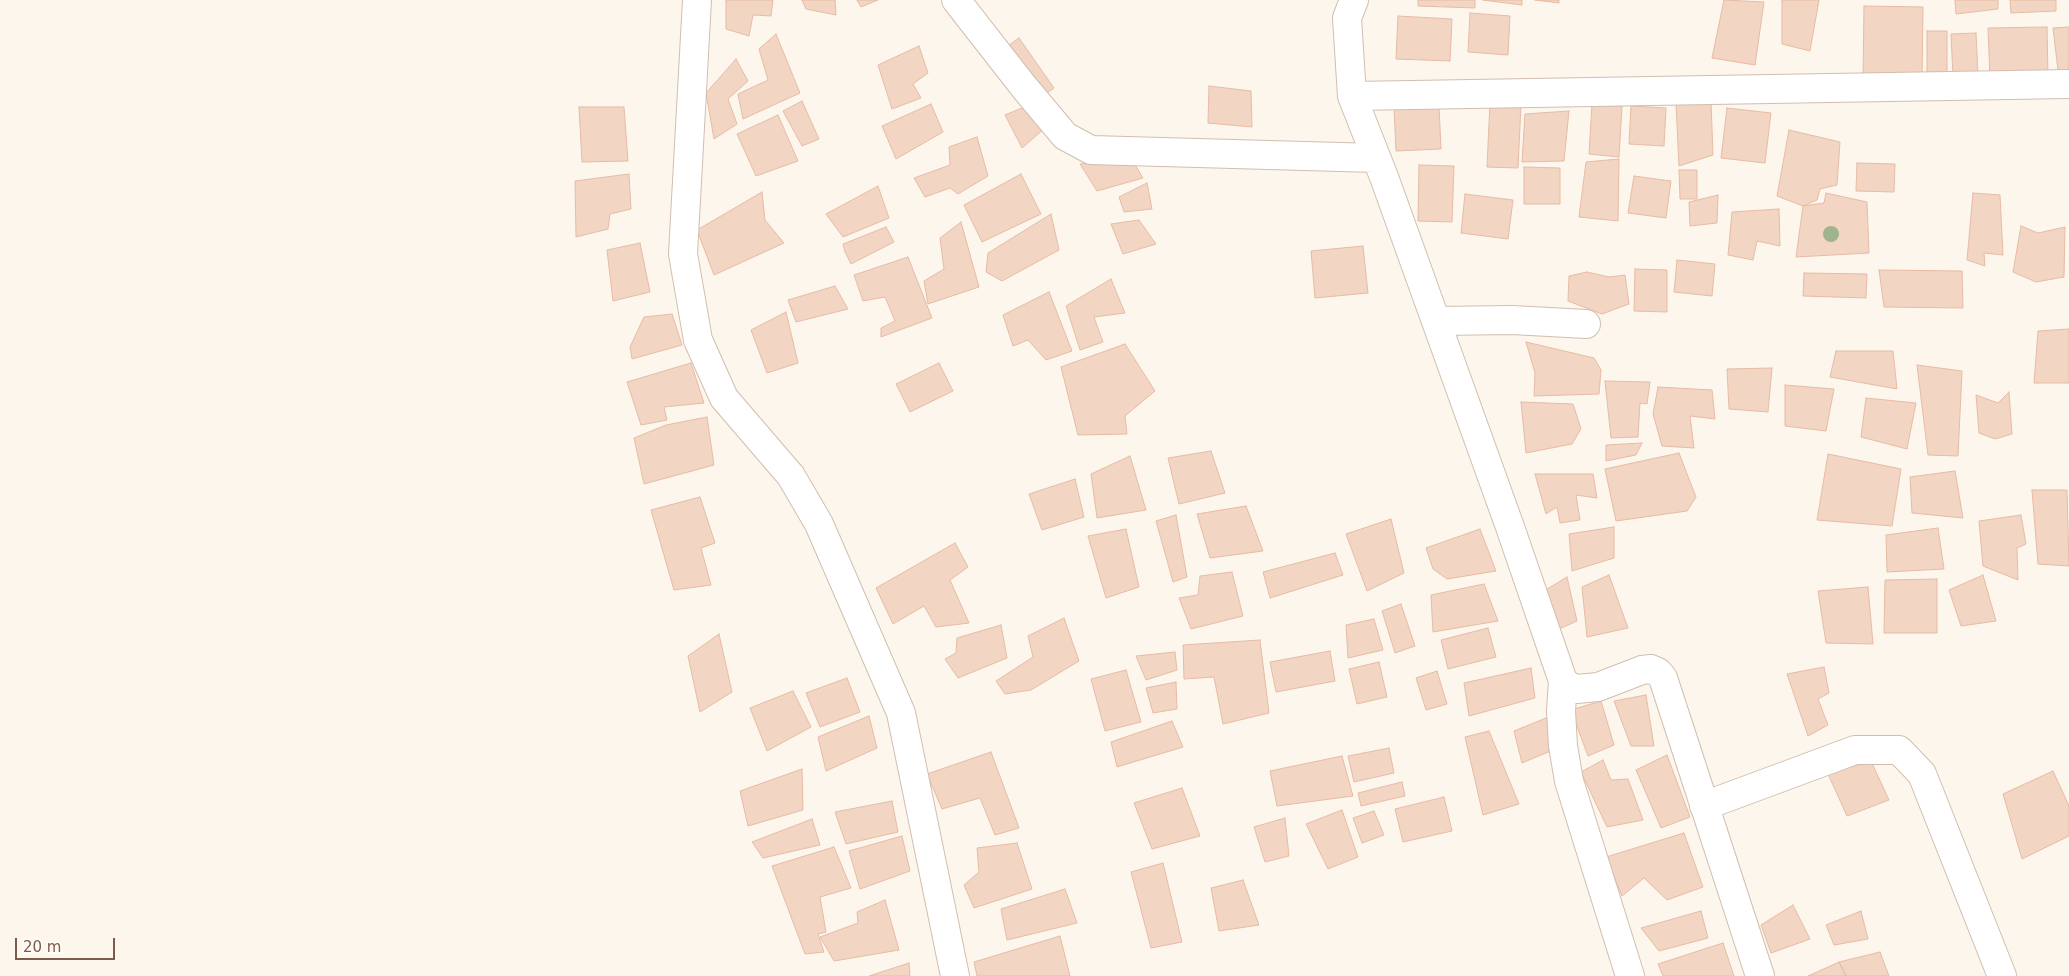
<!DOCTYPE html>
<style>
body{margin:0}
#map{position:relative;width:2069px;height:976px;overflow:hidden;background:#fdf6ec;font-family:"DejaVu Sans",sans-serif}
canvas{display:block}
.scale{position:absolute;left:15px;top:938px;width:100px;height:22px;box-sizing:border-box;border:2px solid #7a5c4d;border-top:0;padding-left:6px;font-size:15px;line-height:18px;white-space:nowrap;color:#7a5c4d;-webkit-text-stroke:4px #fffaf3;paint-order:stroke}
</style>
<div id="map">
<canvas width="2069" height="976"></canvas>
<div class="scale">20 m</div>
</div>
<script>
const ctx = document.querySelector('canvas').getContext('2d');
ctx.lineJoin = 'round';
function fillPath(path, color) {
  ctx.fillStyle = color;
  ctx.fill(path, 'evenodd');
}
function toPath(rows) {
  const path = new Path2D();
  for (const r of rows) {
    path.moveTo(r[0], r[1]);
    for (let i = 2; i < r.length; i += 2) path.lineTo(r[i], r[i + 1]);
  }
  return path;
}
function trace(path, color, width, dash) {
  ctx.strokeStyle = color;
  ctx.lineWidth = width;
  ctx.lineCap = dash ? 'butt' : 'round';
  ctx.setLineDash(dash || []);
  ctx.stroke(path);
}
const building = toPath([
 [726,0,773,0,771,16,753,15,749,36,726,29,726,0],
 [802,0,835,0,836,15,806,9,802,0],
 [857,0,878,0,861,7,857,0],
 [1418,0,1475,0,1475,8,1418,6,1418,0],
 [1483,0,1522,0,1522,5,1483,0],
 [1535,0,1559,0,1559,3,1535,0],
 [1724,0,1764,2,1755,65,1712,58,1724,0],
 [1782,0,1819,0,1810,51,1782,44,1782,0],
 [1955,0,1998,0,1998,9,1956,14,1955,0],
 [2010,0,2056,0,2056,11,2011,13,2010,0],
 [1864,6,1923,7,1922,80,1863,79,1864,6],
 [1470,13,1510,16,1508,55,1468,52,1470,13],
 [1398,16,1452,19,1450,61,1396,59,1398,16],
 [2047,27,2048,77,1990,79,1988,28,2047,27],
 [2069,27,2069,78,2059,79,2053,28,2069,27],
 [1927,31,1947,31,1947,75,1927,75,1927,31],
 [1976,33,1978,75,1953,77,1951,34,1976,33],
 [776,34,800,93,743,119,738,94,768,80,759,49,776,34],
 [1019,38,1054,88,1037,100,1002,50,1019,38],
 [919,46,928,73,913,84,921,98,892,109,878,65,919,46],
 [736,59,748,81,728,99,737,124,714,139,706,93,736,59],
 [1209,86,1251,91,1252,127,1208,123,1209,86],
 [802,101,819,139,802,146,783,111,802,101],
 [1490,102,1521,104,1518,168,1487,167,1490,102],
 [1711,102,1713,155,1679,166,1676,104,1711,102],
 [931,104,943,132,896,159,882,126,931,104],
 [1592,104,1622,106,1619,157,1589,154,1592,104],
 [1029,105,1044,129,1022,148,1005,115,1029,105],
 [1439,106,1441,149,1396,151,1394,108,1439,106],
 [1631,106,1666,108,1664,146,1629,144,1631,106],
 [579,107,624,107,628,161,582,162,579,107],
 [1727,108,1771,113,1765,163,1721,158,1727,108],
 [1569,111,1564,161,1522,162,1525,114,1569,111],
 [778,115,798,161,756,176,737,134,778,115],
 [1789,130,1840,142,1837,185,1820,189,1817,200,1803,206,1777,196,1789,130],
 [977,137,988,176,958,194,950,188,925,197,914,178,950,165,949,147,977,137],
 [1131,158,1143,178,1097,191,1080,164,1131,158],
 [1619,159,1618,221,1579,217,1586,162,1619,159],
 [1857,163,1895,164,1894,192,1856,191,1857,163],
 [1419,165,1454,166,1452,222,1418,221,1419,165],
 [1524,167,1560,168,1560,204,1524,204,1524,167],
 [1679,170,1697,170,1697,199,1680,199,1679,170],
 [629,174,631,209,610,214,608,229,576,237,575,181,629,174],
 [1021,174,1041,214,982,242,964,205,1021,174],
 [1634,176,1671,181,1666,218,1628,213,1634,176],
 [1147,183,1152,209,1124,212,1119,197,1147,183],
 [878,186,889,218,843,237,826,214,878,186],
 [762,192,765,220,784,243,714,275,697,230,762,192],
 [1826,193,1867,202,1869,253,1796,257,1803,206,1824,203,1826,193],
 [1973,193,2000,195,2003,255,1984,253,1985,266,1967,260,1973,193],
 [1465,194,1513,200,1508,239,1461,233,1465,194],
 [1718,195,1717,223,1690,226,1689,202,1718,195],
 [1779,209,1780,246,1757,241,1753,260,1728,255,1732,212,1779,209],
 [1051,214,1059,250,1002,281,986,272,988,253,1051,214],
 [1139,220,1156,244,1123,254,1111,224,1139,220],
 [961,222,979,287,928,304,924,281,944,269,940,238,961,222],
 [2021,226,2038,233,2065,227,2064,277,2036,282,2013,272,2021,226],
 [886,227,894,242,851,264,845,252,843,244,886,227],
 [640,243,650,292,613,301,607,250,640,243],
 [1363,246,1368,293,1315,298,1311,251,1363,246],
 [908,257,932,318,881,337,881,328,895,321,885,297,863,301,854,275,908,257],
 [1677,260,1715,264,1712,296,1674,292,1677,260],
 [1635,269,1667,270,1667,312,1634,311,1635,269],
 [1879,270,1962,271,1963,308,1884,307,1879,270],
 [1587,272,1609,277,1625,275,1629,304,1602,314,1568,301,1569,276,1587,272],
 [1804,273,1867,274,1866,298,1803,296,1804,273],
 [1111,279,1125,313,1094,317,1103,342,1080,350,1066,306,1111,279],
 [835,286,848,309,796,322,788,300,835,286],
 [1049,292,1072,351,1046,360,1028,340,1013,346,1003,315,1049,292],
 [786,312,798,363,767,373,751,330,786,312],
 [672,314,682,345,632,359,630,347,644,317,672,314],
 [2069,329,2069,383,2034,383,2038,331,2069,329],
 [1526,342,1594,358,1601,370,1599,394,1534,396,1535,373,1526,342],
 [1125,344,1155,391,1125,416,1127,434,1078,435,1061,367,1125,344],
 [1836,351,1893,351,1897,389,1830,377,1836,351],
 [691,363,704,403,664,407,667,420,641,425,627,382,691,363],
 [939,363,953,391,910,412,896,384,939,363],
 [1917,365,1962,371,1958,456,1928,455,1917,365],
 [1772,368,1768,412,1729,409,1727,369,1772,368],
 [1605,381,1650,382,1647,404,1640,403,1638,437,1611,438,1605,381],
 [1785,385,1834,389,1826,431,1785,426,1785,385],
 [1658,387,1712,390,1715,419,1690,416,1694,448,1662,446,1653,414,1658,387],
 [2009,392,2012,434,1995,439,1979,433,1976,395,1998,403,2009,392],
 [1866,398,1916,403,1907,449,1861,437,1866,398],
 [1521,402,1573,404,1581,429,1572,444,1526,453,1521,402],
 [707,417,714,465,644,484,634,438,666,425,707,417],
 [1642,443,1636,455,1606,461,1606,445,1642,443],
 [1211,451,1225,493,1179,504,1168,458,1211,451],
 [1679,453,1696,497,1687,511,1616,521,1605,469,1679,453],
 [1828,454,1901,469,1892,526,1817,520,1828,454],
 [1130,456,1146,510,1097,518,1091,474,1130,456],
 [1955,471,1963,518,1912,513,1910,477,1955,471],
 [1535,474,1593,474,1597,498,1576,495,1580,520,1560,523,1557,507,1546,514,1535,474],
 [1075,479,1084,517,1042,530,1029,494,1075,479],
 [2032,490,2067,490,2069,566,2038,564,2032,490],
 [700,497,715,543,701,548,711,585,674,590,651,510,700,497],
 [1246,506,1263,551,1210,558,1197,514,1246,506],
 [1176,515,1187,577,1173,582,1156,521,1176,515],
 [2021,515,2026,544,2017,548,2018,580,1983,566,1979,521,2021,515],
 [1391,519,1404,573,1367,591,1346,534,1391,519],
 [1614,527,1614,558,1572,571,1569,534,1614,527],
 [1938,528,1944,569,1887,572,1886,535,1938,528],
 [1126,529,1139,587,1106,598,1088,536,1126,529],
 [1480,529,1496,571,1447,579,1433,569,1426,548,1480,529],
 [955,543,968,567,950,580,969,623,936,627,924,606,893,624,876,588,955,543],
 [1335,553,1343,575,1270,598,1263,572,1335,553],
 [1232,572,1243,616,1191,629,1179,598,1198,595,1200,576,1232,572],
 [1609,575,1628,628,1587,637,1582,587,1609,575],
 [1983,575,1996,621,1961,626,1949,590,1983,575],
 [1567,577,1577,621,1557,630,1544,591,1567,577],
 [1937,579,1937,633,1884,633,1885,580,1937,579],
 [1484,584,1498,621,1433,632,1431,595,1484,584],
 [1868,587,1873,644,1826,643,1818,591,1868,587],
 [1401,604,1415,646,1395,653,1382,611,1401,604],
 [1064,618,1079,661,1031,690,1005,694,996,681,1033,657,1028,636,1064,618],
 [1374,619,1383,650,1348,658,1346,625,1374,619],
 [1001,625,1007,658,958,678,945,659,956,653,957,638,1001,625],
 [1488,628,1496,657,1448,669,1441,640,1488,628],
 [719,634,732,692,700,712,688,656,719,634],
 [1260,640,1269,713,1223,724,1214,677,1184,679,1183,645,1260,640],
 [1330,651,1335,681,1276,692,1270,662,1330,651],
 [1175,652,1177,670,1146,680,1136,656,1175,652],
 [1379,662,1387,697,1357,704,1349,669,1379,662],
 [1824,667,1829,693,1818,699,1828,725,1808,736,1787,674,1824,667],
 [1531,668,1535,698,1469,716,1464,683,1531,668],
 [1126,670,1141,722,1105,731,1091,679,1126,670],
 [1437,671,1447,704,1426,710,1416,678,1437,671],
 [847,678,860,712,820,727,806,693,847,678],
 [1176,682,1177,709,1153,713,1146,688,1176,682],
 [793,691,811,727,767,751,750,708,793,691],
 [1646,695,1654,746,1631,746,1614,701,1646,695],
 [1601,701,1614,745,1588,756,1571,710,1601,701],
 [869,716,877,748,826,771,818,737,869,716],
 [1551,716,1553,750,1522,763,1514,731,1551,716],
 [1172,721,1183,747,1117,767,1111,742,1172,721],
 [1489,731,1519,804,1483,815,1465,737,1489,731],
 [1389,748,1394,773,1354,782,1348,756,1389,748],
 [991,752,1019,828,995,835,980,798,942,809,927,774,991,752],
 [1667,755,1690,817,1661,828,1636,770,1667,755],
 [1342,756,1353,796,1277,806,1270,771,1342,756],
 [1603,760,1611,780,1628,779,1643,820,1607,827,1581,772,1603,760],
 [1871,761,1889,800,1847,816,1828,774,1871,761],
 [802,769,803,810,748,826,740,791,802,769],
 [2053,771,2069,806,2069,836,2022,859,2003,794,2053,771],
 [1402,782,1405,796,1361,806,1358,793,1402,782],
 [1182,788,1200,836,1152,849,1134,803,1182,788],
 [1444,797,1452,831,1403,842,1395,809,1444,797],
 [892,801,898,832,846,844,835,812,892,801],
 [1342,810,1358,857,1328,869,1306,824,1342,810],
 [1374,811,1384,835,1362,843,1353,818,1374,811],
 [1285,818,1289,856,1265,862,1254,827,1285,818],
 [812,819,820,845,763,858,752,842,812,819],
 [1684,833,1703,887,1667,900,1644,878,1622,896,1606,857,1684,833],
 [902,836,910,871,860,889,849,851,902,836],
 [1017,843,1032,889,974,908,964,885,979,872,977,848,1017,843],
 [834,847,851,888,820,897,826,932,818,934,824,952,805,954,772,866,834,847],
 [1163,863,1182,942,1151,948,1131,872,1163,863],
 [1243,880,1259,925,1219,931,1211,888,1243,880],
 [1065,889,1077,923,1007,940,1001,909,1065,889],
 [885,900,899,950,834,961,820,937,858,923,857,912,885,900],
 [1793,905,1810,939,1771,953,1761,925,1793,905],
 [1701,911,1708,938,1659,951,1641,928,1701,911],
 [1861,911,1868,939,1834,945,1826,925,1861,911],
 [1060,936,1070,976,977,976,974,962,1060,936],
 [1723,943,1734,976,1663,976,1658,964,1723,943],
 [1880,952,1889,976,1846,976,1839,962,1880,952],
 [1839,962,1846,976,1808,976,1839,962],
 [909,963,910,976,869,976,909,963]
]);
fillPath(building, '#f3d5c3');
trace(building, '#e6bba3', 1);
const minor = toPath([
 [697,0,683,254,698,340,724,398,791,476,819,524,901,713,955,976],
 [956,0,1024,87,1065,136,1091,150,1376,158],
 [1354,0,1347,18,1352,96,1384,177,1510,527,1563,681,1569,686,1577,689,1598,687,1642,670,1651,669,1658,672,1663,678,1760,976],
 [1352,96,2069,84],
 [1436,321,1512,320,1586,324],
 [1563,681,1561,711,1563,746,1569,781,1630,976],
 [1704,806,1855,750,1899,750,1922,774,2002,976]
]);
trace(minor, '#d1beb0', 30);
trace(minor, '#fff', 28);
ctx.fillStyle = '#a0b28e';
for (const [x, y] of [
 [1831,234]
]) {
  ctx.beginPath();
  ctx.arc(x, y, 8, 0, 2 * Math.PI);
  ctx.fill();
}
</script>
